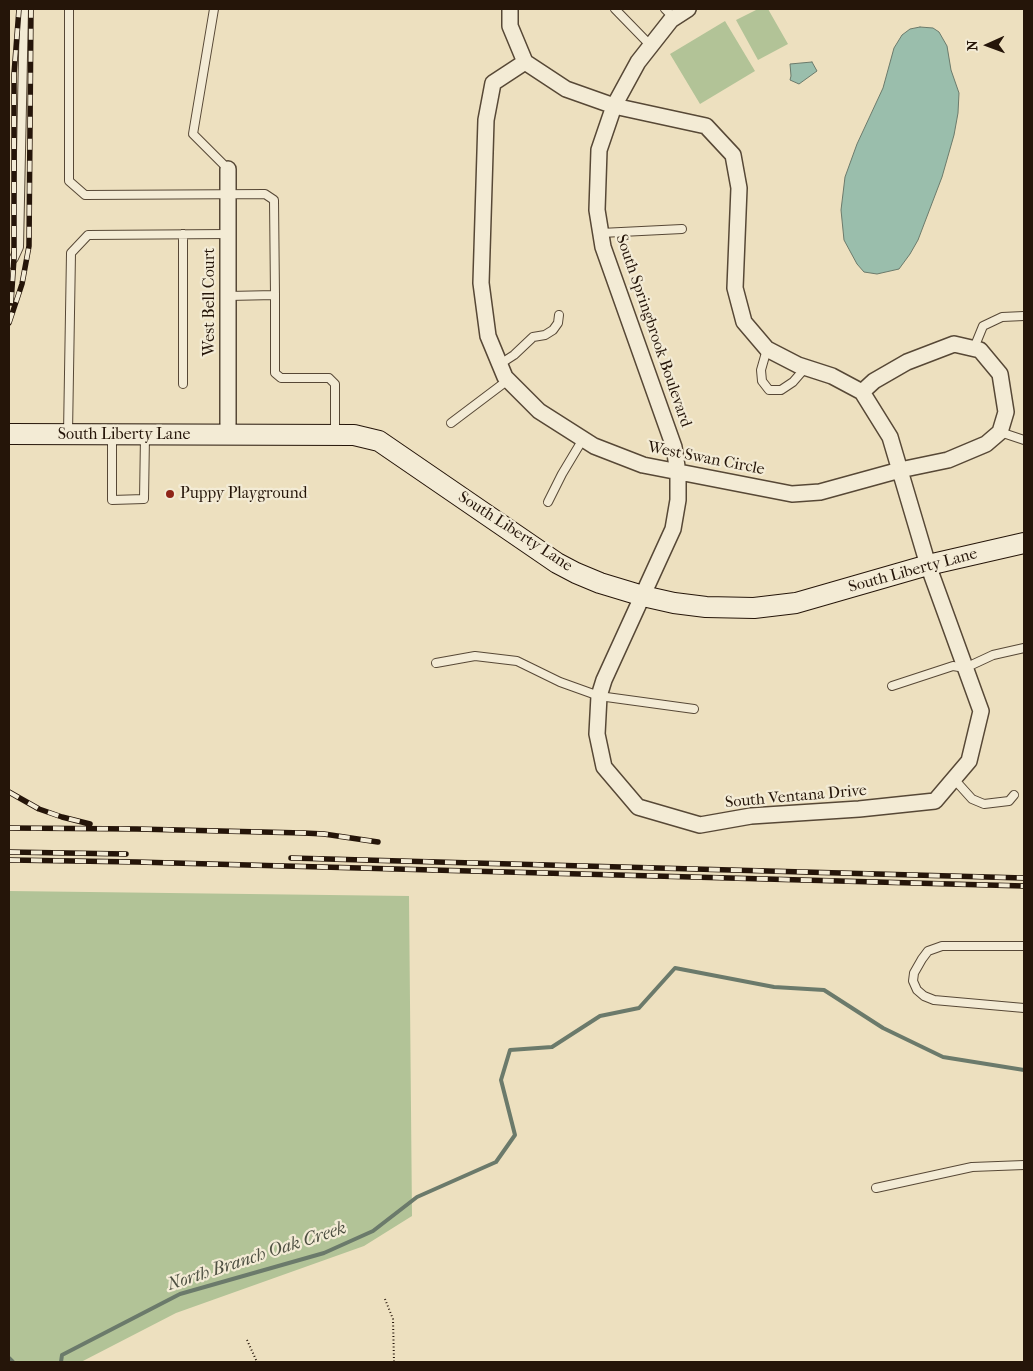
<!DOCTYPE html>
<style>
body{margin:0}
#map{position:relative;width:1033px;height:1371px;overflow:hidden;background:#ede0bf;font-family:"IM FELL French Canon",serif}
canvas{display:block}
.frame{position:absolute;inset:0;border:10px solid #251509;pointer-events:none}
.north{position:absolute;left:963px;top:20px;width:50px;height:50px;-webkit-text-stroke:4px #f3ebd5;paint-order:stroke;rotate:268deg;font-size:14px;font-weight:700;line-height:20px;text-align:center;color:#251509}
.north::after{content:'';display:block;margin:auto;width:18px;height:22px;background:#251509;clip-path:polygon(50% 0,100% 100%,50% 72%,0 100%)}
</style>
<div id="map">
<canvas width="1033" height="1371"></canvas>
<div class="frame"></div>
<div class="north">N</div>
</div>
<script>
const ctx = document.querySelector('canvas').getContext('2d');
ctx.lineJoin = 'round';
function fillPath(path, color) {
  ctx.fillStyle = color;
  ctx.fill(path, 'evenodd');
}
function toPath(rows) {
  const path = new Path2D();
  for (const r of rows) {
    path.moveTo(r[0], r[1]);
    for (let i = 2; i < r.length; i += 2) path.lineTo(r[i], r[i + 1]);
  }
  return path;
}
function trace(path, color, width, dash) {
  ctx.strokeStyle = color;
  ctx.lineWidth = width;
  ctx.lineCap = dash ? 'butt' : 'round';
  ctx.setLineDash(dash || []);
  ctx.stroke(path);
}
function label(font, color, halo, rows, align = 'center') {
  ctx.font = font + ' "IM FELL French Canon",serif';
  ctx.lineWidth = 4.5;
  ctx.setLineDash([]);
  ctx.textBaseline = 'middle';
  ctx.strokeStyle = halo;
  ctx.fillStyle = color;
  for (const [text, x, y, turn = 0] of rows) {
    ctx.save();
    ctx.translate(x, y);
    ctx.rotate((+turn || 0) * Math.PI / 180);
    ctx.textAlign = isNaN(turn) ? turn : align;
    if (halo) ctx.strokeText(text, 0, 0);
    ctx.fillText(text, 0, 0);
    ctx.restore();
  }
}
fillPath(toPath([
 [758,9,768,9,788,44,758,60,736,20],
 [725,21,755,71,700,104,670,54],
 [9,891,409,896,412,1216,364,1246,176,1313,81,1362,9,1362]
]), '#b2c397');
const water = toPath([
 [920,27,933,28,939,32,947,46,951,70,959,93,958,113,954,135,942,177,918,240,910,254,899,269,877,274,864,272,857,264,844,240,841,210,845,177,857,144,883,88,894,48,902,35,910,29,920,27],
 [812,62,817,71,799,84,790,80,791,76,790,64,812,62]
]);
fillPath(water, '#9abeac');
trace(water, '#6b7a6b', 1);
trace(toPath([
 [9,1358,13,1362],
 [61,1362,62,1355,180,1294,324,1253,373,1231,417,1197,496,1162,515,1135,501,1080,510,1050,552,1047,600,1016,639,1008,675,968,774,987,824,990,883,1028,943,1057,1024,1070]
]), '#6b7a6b', 4);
const lane = toPath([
 [69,9,69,181,85,195,265,194,274,200,275,295],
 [214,9,193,134,228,169],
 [615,9,651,46],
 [665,9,674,18],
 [601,233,682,229],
 [183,234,183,384],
 [9,264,14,258,19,247,24,9],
 [228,296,275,295,275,373,281,378,329,378,335,384,335,435],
 [974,348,983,326,1002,317,1024,316],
 [767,349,761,370,762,381,769,390,781,390,793,382,806,367],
 [500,364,514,355,533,337,545,335,553,330,558,323,559,315],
 [451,423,508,380],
 [1000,432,1024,440],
 [68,433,71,253,88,235,228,234],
 [112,435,112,500,144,499,145,436],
 [548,502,562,474,583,439],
 [436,663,475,656,517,661,560,682,599,696,694,709],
 [892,686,953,666,965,668,993,655,1024,648],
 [954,779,972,799,984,804,1009,801,1014,795],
 [1024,946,942,946,928,951,922,959,914,973,913,981,917,990,924,996,934,1000,1024,1008],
 [876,1188,972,1167,1024,1165]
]);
const street = toPath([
 [510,9,510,26,525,62,566,89,614,106,706,126,733,155,739,188,735,288,744,322,767,349,798,365,832,376,862,392,890,437,928,565,981,711,969,761,935,801,859,809,751,816,700,825,638,807,604,767,597,734,599,696,604,680,673,529,678,500,678,473,674,447,603,247,597,210,599,150,614,106,638,62,671,20,688,9],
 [525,62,493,83,486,120,481,283,488,336,505,377,539,411,594,446,643,465,792,494,820,492,900,470,948,460,986,444,1000,432,1006,412,1000,374,980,350,954,344,907,362,874,381,862,392],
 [228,169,228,435]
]);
const secondary = toPath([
 [9,434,354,435,379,441,557,563,576,573,600,583,643,596,674,603,706,607,754,608,796,603,928,565,1024,543]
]);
trace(lane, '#574836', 10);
trace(street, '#574836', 18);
trace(secondary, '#251509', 22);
trace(toPath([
 [385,1299,393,1319,394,1362],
 [247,1340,257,1362]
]), '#251509', 2, [1, 2.5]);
trace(lane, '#f3ebd5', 8);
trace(street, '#f3ebd5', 15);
trace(secondary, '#f3ebd5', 20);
const rail = toPath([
 [11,303,14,258,14,74,19,9],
 [9,323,22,284,29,246,31,9],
 [9,792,39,809,62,817,90,824],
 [9,828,137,829,304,833,324,834,378,842],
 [9,852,126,854],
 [291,858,1024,878],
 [9,860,137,862,1024,886]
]);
trace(rail, '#251509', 5.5);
trace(rail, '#f3ebd5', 4, [11]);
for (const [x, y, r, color] of [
 [170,494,5,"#8f2418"]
]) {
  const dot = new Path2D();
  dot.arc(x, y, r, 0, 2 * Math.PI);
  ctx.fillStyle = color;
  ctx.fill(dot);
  trace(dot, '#f3ebd5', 2);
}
label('16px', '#251509', '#f3ebd5', [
 ["West Bell Court",210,302,-90],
 ["South Springbrook Boulevard",653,331,71],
 ["South Liberty Lane",124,435],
 ["West Swan Circle",706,459,11],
 ["South Liberty Lane",515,532,33],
 ["South Liberty Lane",913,571,-15],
 ["South Ventana Drive",796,797,-5]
]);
label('16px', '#251509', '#f3ebd5', [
 ["Puppy Playground",180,494]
], 'left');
label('italic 18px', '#4e5042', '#f3ebd5', [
 ["North Branch Oak Creek",257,1257,-18]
]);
</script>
